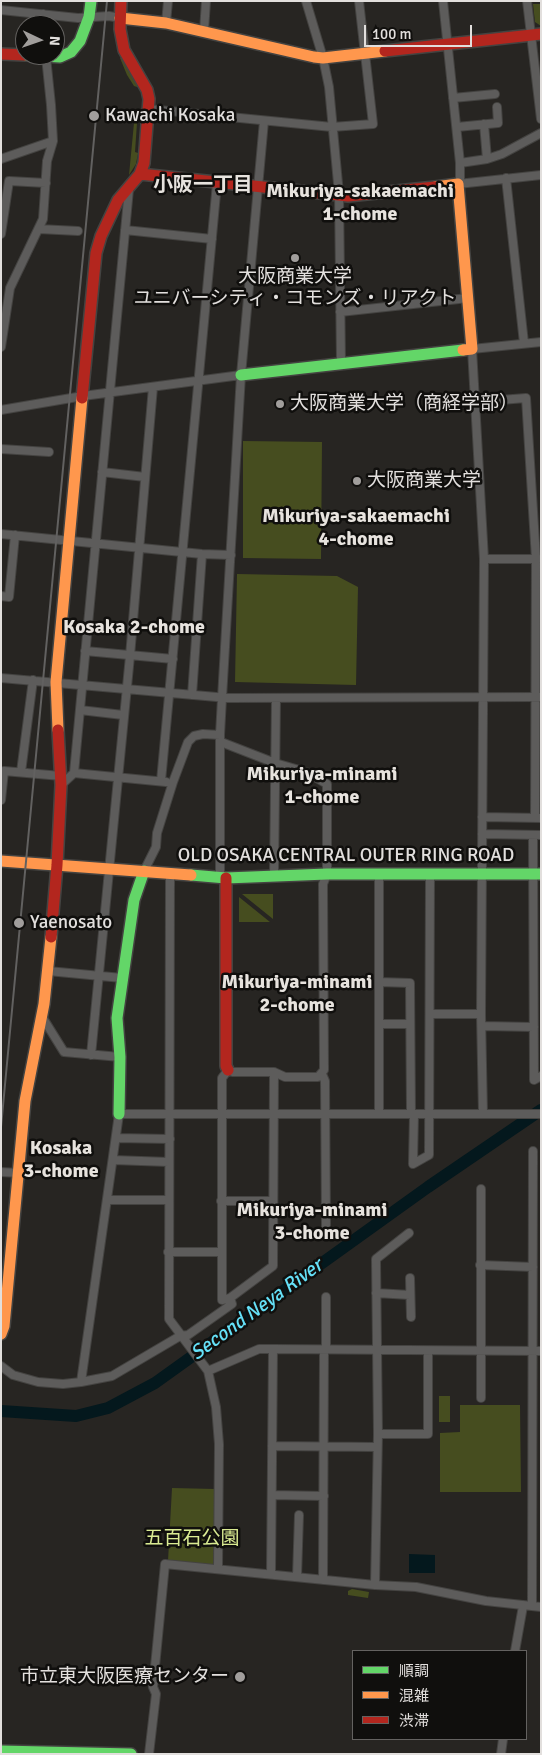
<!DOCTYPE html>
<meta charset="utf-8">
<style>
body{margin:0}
#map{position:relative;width:542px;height:1755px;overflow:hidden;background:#272522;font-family:Signika,"Noto Sans JP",sans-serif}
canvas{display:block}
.frame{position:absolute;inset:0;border:2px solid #e2dfdd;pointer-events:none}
.legend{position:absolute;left:352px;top:1650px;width:175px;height:90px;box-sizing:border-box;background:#100f0d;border:1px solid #646260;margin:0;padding:6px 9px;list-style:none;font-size:15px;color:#e2dfdd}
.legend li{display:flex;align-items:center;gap:10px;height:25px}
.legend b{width:25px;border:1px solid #646260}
.north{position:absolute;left:15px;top:15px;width:50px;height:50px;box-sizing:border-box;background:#100f0d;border:1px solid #646260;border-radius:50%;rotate:93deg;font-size:14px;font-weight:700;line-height:20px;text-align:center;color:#e2dfdd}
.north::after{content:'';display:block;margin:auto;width:18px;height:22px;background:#a19e9c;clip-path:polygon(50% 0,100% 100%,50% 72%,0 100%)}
.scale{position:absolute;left:364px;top:25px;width:108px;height:22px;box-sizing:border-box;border:2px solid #e2dfdd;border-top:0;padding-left:6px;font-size:15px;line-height:18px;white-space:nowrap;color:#e2dfdd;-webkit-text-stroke:4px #100f0d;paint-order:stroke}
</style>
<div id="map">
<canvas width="542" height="1755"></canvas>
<div class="frame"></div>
<ul class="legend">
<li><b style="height:6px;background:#63d668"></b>順調</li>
<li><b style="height:6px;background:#ff974d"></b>混雑</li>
<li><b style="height:6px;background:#b3261e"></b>渋滞</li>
</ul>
<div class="north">N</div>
<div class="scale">100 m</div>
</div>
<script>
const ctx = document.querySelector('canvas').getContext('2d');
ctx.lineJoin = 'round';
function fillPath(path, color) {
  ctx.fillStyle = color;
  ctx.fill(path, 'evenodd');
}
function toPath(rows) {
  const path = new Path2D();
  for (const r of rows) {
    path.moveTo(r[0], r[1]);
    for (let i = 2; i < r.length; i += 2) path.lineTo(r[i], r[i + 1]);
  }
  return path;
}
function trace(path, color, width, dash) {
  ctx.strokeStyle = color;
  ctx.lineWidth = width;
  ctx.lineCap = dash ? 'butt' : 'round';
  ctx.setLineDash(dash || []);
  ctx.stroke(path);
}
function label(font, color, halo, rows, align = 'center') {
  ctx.font = font + ' Signika,"Noto Sans JP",sans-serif';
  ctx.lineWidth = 5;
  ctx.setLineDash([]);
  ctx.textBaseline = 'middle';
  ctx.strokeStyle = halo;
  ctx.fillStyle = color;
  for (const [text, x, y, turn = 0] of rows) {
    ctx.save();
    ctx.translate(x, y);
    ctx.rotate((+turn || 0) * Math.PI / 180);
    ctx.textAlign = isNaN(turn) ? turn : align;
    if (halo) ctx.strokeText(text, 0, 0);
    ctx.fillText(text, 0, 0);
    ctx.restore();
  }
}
fillPath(toPath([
 [533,4,541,4,541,26,535,22],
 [123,57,137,85,137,87,134,86,127,75,120,58],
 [133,113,133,118,137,123,135,152,138,153,136,164,129,175,134,123,131,115],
 [243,441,322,442,321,559,243,558],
 [237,574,337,576,358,587,356,685,235,682],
 [242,894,273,894,273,919],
 [239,897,270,922,239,922],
 [439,1396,450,1396,450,1422,439,1422],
 [460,1405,520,1405,521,1492,440,1492,440,1433,460,1432],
 [172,1488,215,1489,216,1562,213,1565,168,1561],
 [352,1589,369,1592,368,1598,348,1595,348,1591]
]), '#464d1f');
fillPath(toPath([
 [409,1554,435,1555,435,1573,409,1573]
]), '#04181d');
trace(toPath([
 [1,1411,76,1416,108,1408,155,1383,428,1187,541,1110]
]), '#04181d', 12);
const street = toPath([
 [306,1,323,58,329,87,339,194,341,364],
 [443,1,460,163,460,179,458,184,541,175],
 [527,1,541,119],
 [1,10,78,18,109,16,120,18],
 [166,23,168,1],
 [42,25,43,14],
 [204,31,206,1],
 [453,98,495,94],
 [148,109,332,127,373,124,359,1],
 [484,124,487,159],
 [457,127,498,123,497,107],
 [1,159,53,141],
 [460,163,487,159,502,154,541,133],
 [506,178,524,343],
 [39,229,78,231],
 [125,230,212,239],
 [1,234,9,181,46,183],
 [340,312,468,298],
 [1,347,10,288,43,219,47,161,53,141,51,105,46,57],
 [475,402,526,398,536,559,535,818],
 [1,410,83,396,241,375],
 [1,449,49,452],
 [102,472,145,477],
 [1,534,202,554,231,555],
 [484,559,539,559],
 [1,596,9,597,15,535],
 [85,651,173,659],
 [1,678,228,698,541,697],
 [192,695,202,554],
 [80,710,123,715],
 [221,742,275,763,306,772,327,784,327,874,323,884,324,1070,318,1077,285,1077,274,1072,233,1072,228,1070,222,1078,222,1300,230,1298],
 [21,772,33,680],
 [74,773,166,782],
 [161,781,217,183],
 [61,785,74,773,129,189],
 [1,800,4,771,61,776],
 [482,817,541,818],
 [482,834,541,835],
 [533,835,534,1080,541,1076],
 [144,871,156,847,157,833,173,782,188,742,194,736,203,734,220,735],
 [170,874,169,1319,208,1371,216,1407,219,1444,218,1569],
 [220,877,220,735,222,698,241,375,264,121],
 [274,877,276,698],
 [48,971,122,978],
 [379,982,410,983,411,1114],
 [430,1014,481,1014],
 [41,1015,64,1052,120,1057],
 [379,1024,410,1024],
 [482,1026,534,1027],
 [91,1055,130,656,153,387],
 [322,1074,325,1081,326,1227],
 [379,1114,379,875],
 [414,1114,413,1164,429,1155,430,875],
 [483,1114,481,1014,484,559,472,349,541,342],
 [116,1138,170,1139],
 [113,1160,169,1162],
 [1,1172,19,1173],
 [481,1189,481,1398],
 [107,1200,169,1200],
 [221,1201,273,1201],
 [168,1252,221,1252],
 [480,1265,533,1267],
 [410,1278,411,1317],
 [376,1293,410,1295],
 [326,1350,326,1297],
 [1,1366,13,1375,38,1382,63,1384,81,1382,112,1376,180,1336,188,1335,232,1304,230,1298,273,1266,274,1072],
 [208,1371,259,1349,273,1349],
 [81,1382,119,1114,541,1114],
 [378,1434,428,1434,428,1351],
 [272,1446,377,1447],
 [272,1495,324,1496],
 [271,1574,273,1349,541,1351],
 [297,1577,299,1515],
 [323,1580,324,1350],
 [375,1585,378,1434,376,1259,409,1233],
 [532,1606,533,1151],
 [515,1651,523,1606],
 [149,1754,156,1694,153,1687,165,1564,375,1585,416,1587,486,1601,541,1607],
 [501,1754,503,1739]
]);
const fast = toPath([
 [26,55,60,57,71,52,80,41,89,17,91,1],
 [241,375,463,350],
 [191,875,226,878,327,874,541,874],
 [119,1114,120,1057,117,1018,134,900,144,871],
 [1,1751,131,1754]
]);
const slow = toPath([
 [120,18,166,23,314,57,323,58,385,51],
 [435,187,458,184,472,349,463,350],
 [58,730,56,682,82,398],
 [1,861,191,875],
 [1,1334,4,1326,25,1101,44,1004,51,937]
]);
const jam = toPath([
 [385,51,541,34],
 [1,54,25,55],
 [140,174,348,196,435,187],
 [82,398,96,253,101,236,118,200,140,174,144,163,149,99,147,90,124,50,120,29,121,1],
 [226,878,226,1066,228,1070],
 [51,937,57,865,61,785,58,730]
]);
trace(street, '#444341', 10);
trace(fast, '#444341', 14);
trace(slow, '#444341', 14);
trace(jam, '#444341', 14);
trace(street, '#5d5c5b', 8);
trace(fast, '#63d668', 11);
trace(slow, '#ff974d', 11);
trace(jam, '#b3261e', 11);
trace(toPath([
 [1,1127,107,1]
]), '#626160', 2);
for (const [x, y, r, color] of [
 [94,116,6,"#a19e9c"],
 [295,258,5,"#a19e9c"],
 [280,404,5,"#a19e9c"],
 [357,481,5,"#a19e9c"],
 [19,923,6,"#a19e9c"],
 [240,1677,6,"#a19e9c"]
]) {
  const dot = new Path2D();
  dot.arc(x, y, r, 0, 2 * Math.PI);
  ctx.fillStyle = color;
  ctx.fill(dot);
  trace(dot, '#100f0d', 2);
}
label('19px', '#e2dfdd', '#100f0d', [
 ["Kawachi Kosaka",105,116],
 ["大阪商業大学",295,277,"center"],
 ["ユニバーシティ・コモンズ・リアクト",295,299,"center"],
 ["大阪商業大学（商経学部）",290,404],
 ["大阪商業大学",367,481],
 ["Yaenosato",30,923],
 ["市立東大阪医療センター",229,1677,"right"]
], 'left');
label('19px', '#e2dfdd', '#100f0d', [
 ["OLD OSAKA CENTRAL OUTER RING ROAD",346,856]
]);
label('19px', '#daeb92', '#100f0d', [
 ["五百石公園",192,1539]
]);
label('bold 20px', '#e7e3de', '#100f0d', [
 ["小阪一丁目",203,186],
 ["Mikuriya-sakaemachi",360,192],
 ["1-chome",360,215],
 ["Mikuriya-sakaemachi",356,517],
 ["4-chome",356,540],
 ["Kosaka 2-chome",134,628],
 ["Mikuriya-minami",322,775],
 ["1-chome",322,798],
 ["Mikuriya-minami",297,983],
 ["2-chome",297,1006],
 ["Kosaka",61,1149],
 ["3-chome",61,1172],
 ["Mikuriya-minami",312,1211],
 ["3-chome",312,1234]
]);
label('italic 20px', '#65e1f8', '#100f0d', [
 ["Second Neya River",257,1310,-36]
]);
</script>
